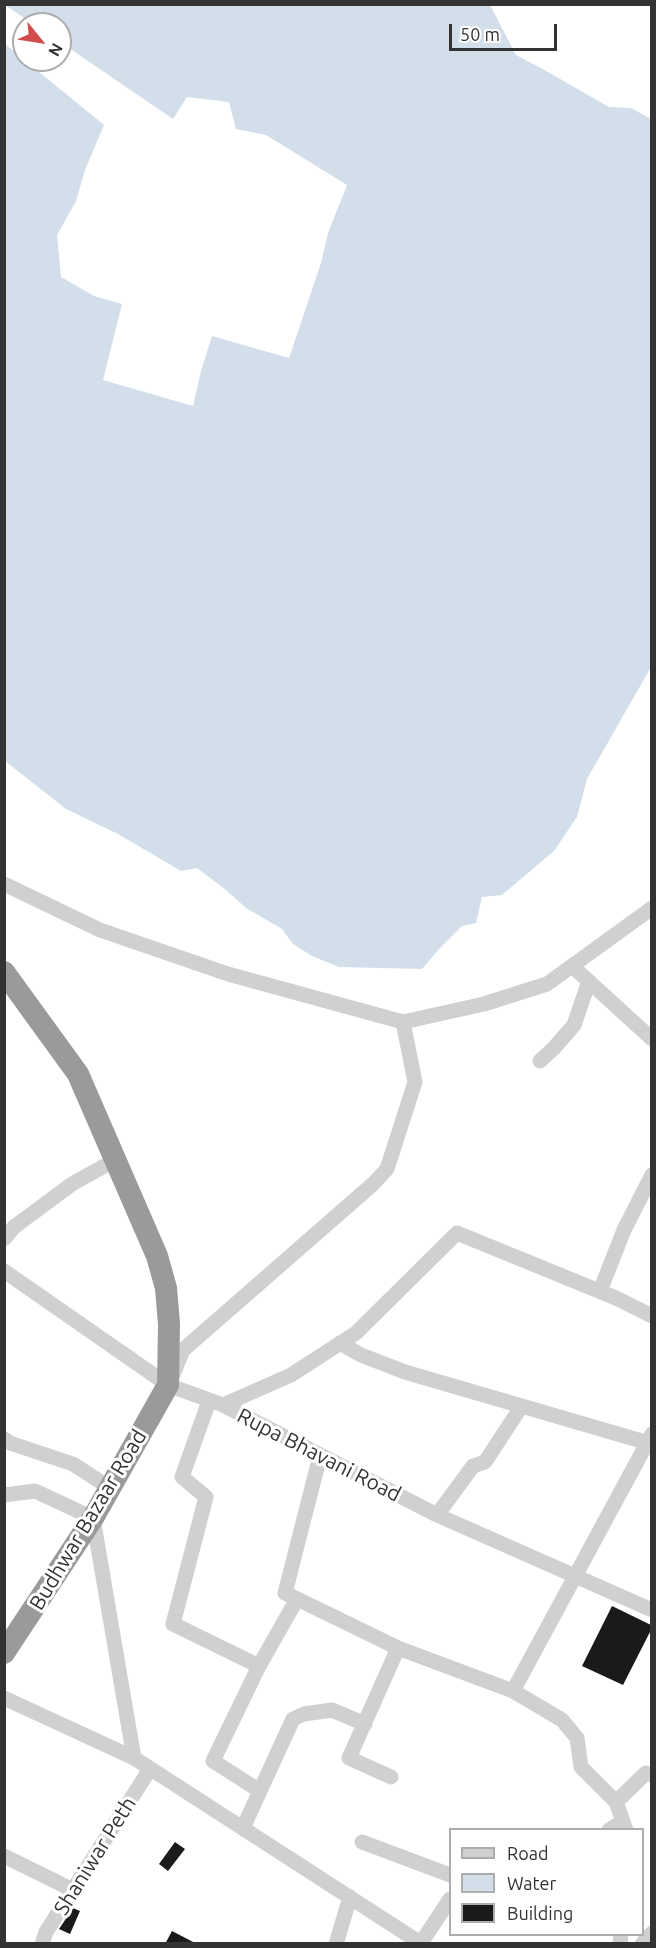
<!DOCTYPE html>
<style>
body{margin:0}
#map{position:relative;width:656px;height:1948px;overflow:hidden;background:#fff;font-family:Ubuntu,sans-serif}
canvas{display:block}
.frame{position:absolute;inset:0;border:6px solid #333;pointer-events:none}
.legend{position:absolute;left:449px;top:1828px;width:195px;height:108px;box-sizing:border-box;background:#fff;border:2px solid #adadad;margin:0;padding:8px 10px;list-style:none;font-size:18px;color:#333}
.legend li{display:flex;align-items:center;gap:12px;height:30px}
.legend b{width:30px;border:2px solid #adadad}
.north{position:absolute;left:12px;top:12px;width:60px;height:60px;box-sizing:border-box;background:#fff;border:2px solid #adadad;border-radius:50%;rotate:120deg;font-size:16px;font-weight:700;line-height:24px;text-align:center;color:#333}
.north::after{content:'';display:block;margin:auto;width:21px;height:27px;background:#d34c4d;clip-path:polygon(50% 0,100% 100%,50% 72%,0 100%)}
.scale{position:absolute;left:449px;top:24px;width:108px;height:27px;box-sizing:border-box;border:3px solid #333;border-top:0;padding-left:8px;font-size:18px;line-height:21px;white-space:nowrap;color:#333;-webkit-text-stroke:4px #fff;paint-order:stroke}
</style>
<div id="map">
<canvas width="656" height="1948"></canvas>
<div class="frame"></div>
<ul class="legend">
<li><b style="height:8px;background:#d0d0d0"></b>Road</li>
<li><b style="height:16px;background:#d2dfeb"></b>Water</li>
<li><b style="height:16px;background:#1a1a1a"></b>Building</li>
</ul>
<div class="north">N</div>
<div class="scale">50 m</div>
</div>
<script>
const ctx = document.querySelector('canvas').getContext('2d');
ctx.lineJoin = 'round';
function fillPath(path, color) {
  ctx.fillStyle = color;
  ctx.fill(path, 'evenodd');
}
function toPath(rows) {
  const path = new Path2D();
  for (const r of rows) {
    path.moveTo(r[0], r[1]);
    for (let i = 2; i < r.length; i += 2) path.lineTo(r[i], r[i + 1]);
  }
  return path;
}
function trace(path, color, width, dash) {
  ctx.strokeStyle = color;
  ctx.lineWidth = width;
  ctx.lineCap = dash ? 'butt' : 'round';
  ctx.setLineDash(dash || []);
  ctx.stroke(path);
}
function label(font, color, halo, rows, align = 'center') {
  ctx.font = font + ' Ubuntu,sans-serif';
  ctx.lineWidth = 6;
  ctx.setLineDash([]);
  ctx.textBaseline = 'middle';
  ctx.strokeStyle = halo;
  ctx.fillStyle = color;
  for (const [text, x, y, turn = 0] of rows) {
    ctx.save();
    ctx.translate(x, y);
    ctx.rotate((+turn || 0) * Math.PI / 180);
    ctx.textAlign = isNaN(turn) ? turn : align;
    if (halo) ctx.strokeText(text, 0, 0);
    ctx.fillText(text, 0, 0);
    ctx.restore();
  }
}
fillPath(toPath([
 [5,5,490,5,516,55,541,68,609,107,631,108,651,119,651,667,587,779,577,817,554,851,502,895,482,897,476,923,462,926,439,949,422,969,339,967,312,956,293,944,282,929,246,908,226,890,197,868,181,871,118,834,66,809,5,761,5,44,104,125,85,170,76,201,57,235,61,277,94,296,122,304,103,380,193,406,201,371,212,336,289,358,321,263,328,233,347,185,266,135,236,129,229,102,187,97,173,119,60,42,60,24,33,24]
]), '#d2dfeb');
fillPath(toPath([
 [612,1606,651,1625,651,1630,623,1685,582,1666],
 [175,1842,185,1849,168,1871,159,1864],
 [73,1908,80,1911,70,1934,59,1929],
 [172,1931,197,1944,165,1944]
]), '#1a1a1a');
trace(toPath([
 [4,884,100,930,228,974,403,1022,484,1004,547,984,652,908],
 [572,966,652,1039],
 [540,1061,554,1048,574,1025,589,981],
 [4,1239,14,1227,72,1184,115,1160],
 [4,1271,168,1385,223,1405,437,1515,652,1610],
 [600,1291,624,1230,652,1175],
 [340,1343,361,1355,405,1372,652,1444],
 [172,1377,183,1350,373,1184,387,1169,415,1082,403,1022],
 [209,1401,182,1477,206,1497,173,1624,259,1666,213,1761,260,1791],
 [223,1405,291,1375,356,1333,457,1233,616,1298,652,1316],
 [4,1439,10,1443,73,1464,110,1488],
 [320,1456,285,1593,398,1648],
 [4,1495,35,1491,93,1518,134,1758],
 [437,1515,473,1466,485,1462,521,1407],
 [259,1666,297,1599],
 [513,1691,652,1434],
 [4,1698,134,1758,422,1944],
 [391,1777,349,1758,398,1648,513,1691,562,1720,577,1738,581,1767,616,1802,626,1830],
 [616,1802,646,1773,652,1775],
 [243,1828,293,1719,304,1714,332,1710,365,1724],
 [609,1830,623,1821],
 [362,1842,450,1875],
 [4,1856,73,1890],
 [421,1943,450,1899],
 [42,1944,46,1932,150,1769],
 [336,1944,350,1897],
 [620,1944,621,1934],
 [642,1944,652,1933]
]), '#d0d0d0', 15);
trace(toPath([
 [4,972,78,1074,157,1256,166,1288,169,1324,168,1385,93,1518,4,1653]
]), '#9a9a9a', 22);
label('21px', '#333', '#fff', [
 ["Rupa Bhavani Road",319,1455,27],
 ["Budhwar Bazaar Road",88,1520,-59],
 ["Shaniwar Peth",95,1856,-58]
]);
</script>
